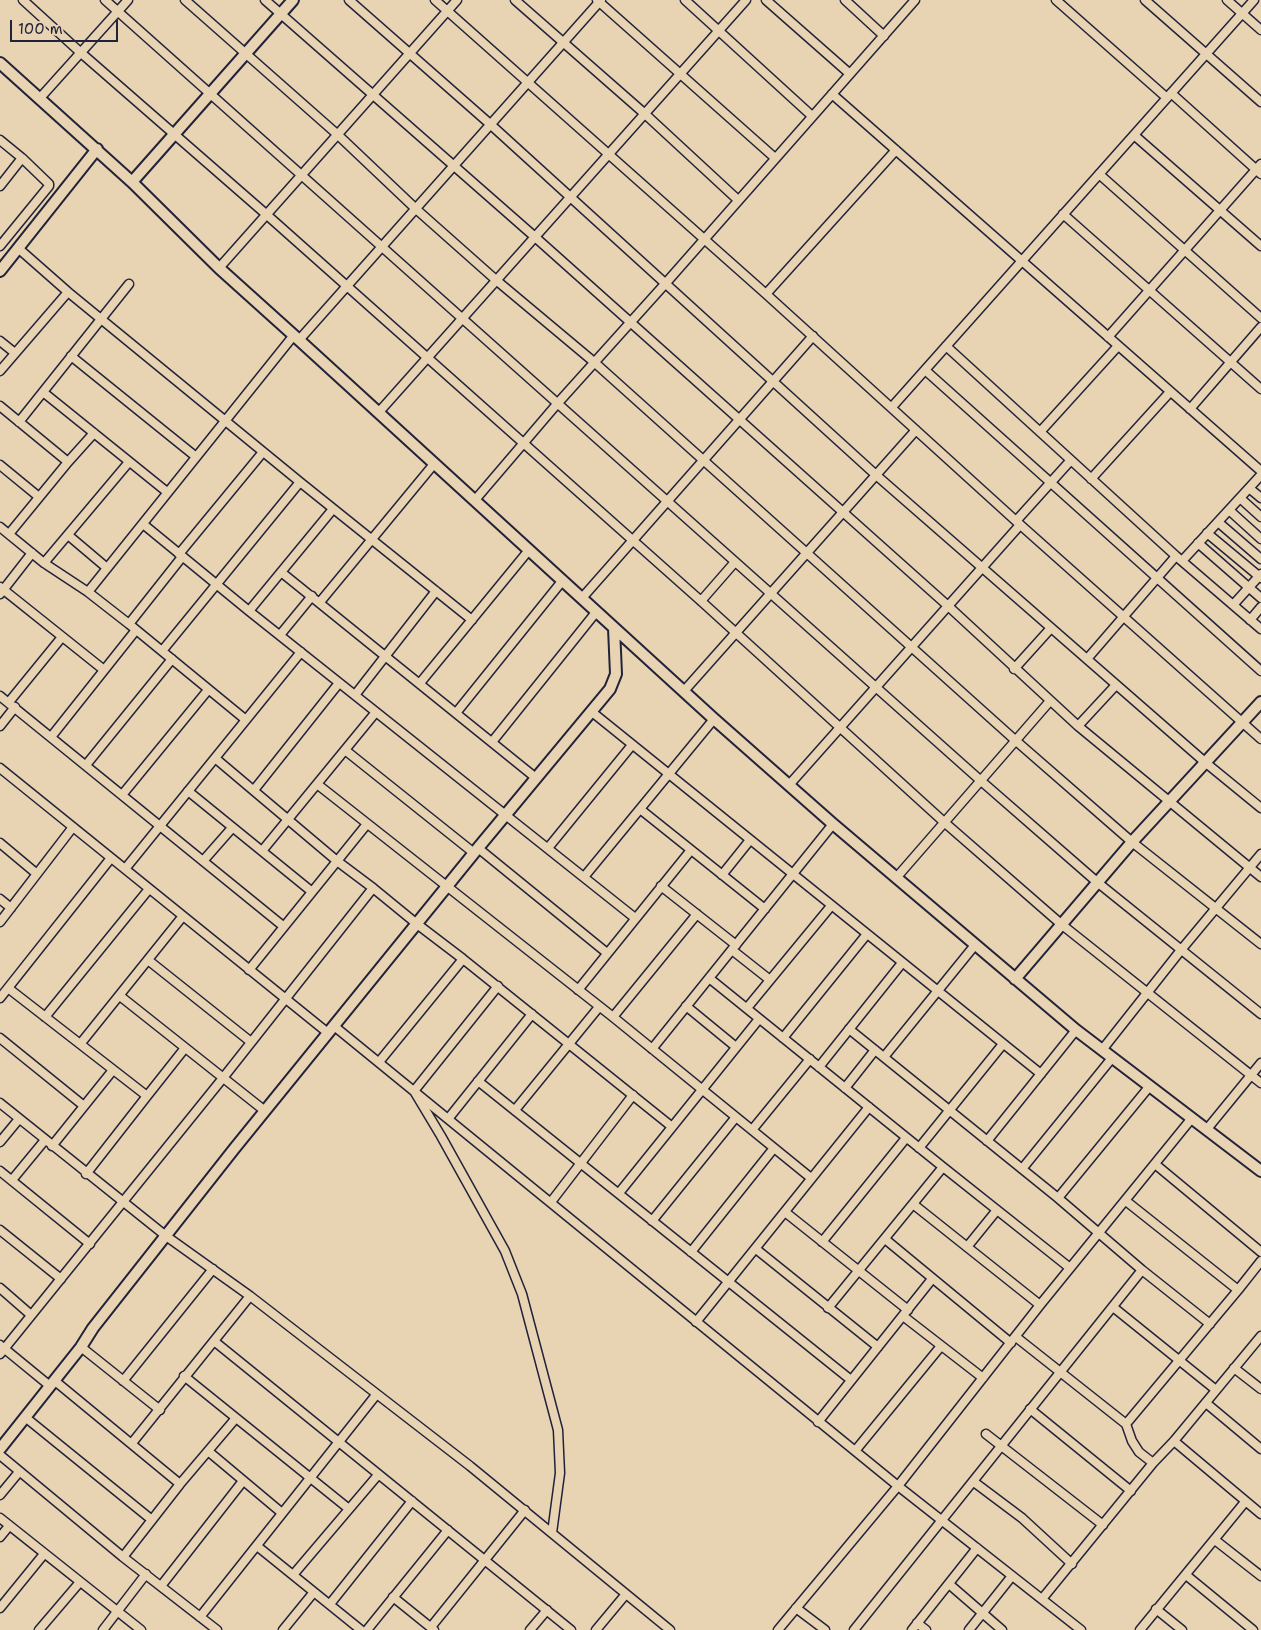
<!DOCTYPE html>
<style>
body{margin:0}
#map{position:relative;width:1261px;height:1630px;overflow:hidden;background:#e8d4b2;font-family:"Shantell Sans",sans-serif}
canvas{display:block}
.scale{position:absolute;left:10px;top:20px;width:108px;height:22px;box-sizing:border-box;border:2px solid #22223b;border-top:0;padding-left:6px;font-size:15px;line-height:18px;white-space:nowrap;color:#22223b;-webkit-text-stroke:4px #e8d4b2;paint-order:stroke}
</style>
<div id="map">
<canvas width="1261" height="1630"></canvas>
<div class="scale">100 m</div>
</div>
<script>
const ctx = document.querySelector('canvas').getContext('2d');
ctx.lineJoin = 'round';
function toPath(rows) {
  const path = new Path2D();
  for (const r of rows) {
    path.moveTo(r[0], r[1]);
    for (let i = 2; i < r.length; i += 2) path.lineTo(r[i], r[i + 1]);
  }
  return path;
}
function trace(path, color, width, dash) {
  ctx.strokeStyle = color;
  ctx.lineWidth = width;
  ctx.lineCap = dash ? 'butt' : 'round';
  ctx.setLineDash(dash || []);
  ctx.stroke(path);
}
const minor = toPath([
 [23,0,80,52,267,215,701,601,944,822,1061,924,1261,1083],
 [105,0,980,780,1097,882,1261,1014],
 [185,0,338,135,416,209,496,280,594,362,1015,740,1132,842,1261,944],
 [265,0,535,237,947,605,1078,726,1261,877],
 [349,0,490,124,876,475,1206,763,1261,808],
 [435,0,766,294,1016,521,1261,739],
 [515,0,645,114,738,200],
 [597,0,775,158],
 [685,0,812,116],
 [766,0,850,74],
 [845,0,884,36],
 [1056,0,1167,98],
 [1145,0,1261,102],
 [1227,0,1261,30],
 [1171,93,1261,174],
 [832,94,1261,471],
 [40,98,128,0],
 [1134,135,1261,246],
 [0,140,22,158,49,184,49,186,0,246],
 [1099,174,1261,318],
 [0,186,22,158],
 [1063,214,1261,389],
 [18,248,68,292,300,482,472,620],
 [219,268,457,0],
 [766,294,896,150],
 [1108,337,1261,164],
 [299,340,601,0],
 [0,341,15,353],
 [946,346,1176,556,1261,629],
 [71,356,195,456],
 [925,370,1261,671],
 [0,371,68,292],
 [43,392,167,492],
 [0,406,68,462,94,433],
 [892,407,1254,0],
 [1190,409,1261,327],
 [379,412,746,0],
 [19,422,129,284],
 [1040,432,1118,346],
 [0,465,39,497],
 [1091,479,1170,392],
 [1249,488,1261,498],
 [1240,498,1261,517],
 [475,500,557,404,665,284,915,0],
 [1229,510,1261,539],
 [1016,521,1071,460],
 [1218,522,1261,559],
 [143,524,249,611,635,918],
 [0,527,44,563,88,592,129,624,246,720],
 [1207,533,1261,578],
 [9,534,68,462],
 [68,535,107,568],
 [1198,543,1261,598],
 [179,554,263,452],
 [1182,561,1261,475],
 [44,563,129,462],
 [281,572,536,778],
 [0,587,104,670],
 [88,592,294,335],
 [0,594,32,553],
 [582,598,813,336],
 [701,601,735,562],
 [320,602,434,464],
 [1233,605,1261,574],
 [249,611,333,509],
 [1250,620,1261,607],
 [129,624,182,557],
 [280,635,312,596],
 [162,651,300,482],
 [1087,659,1176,556],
 [1014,669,1051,628],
 [420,683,529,550],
 [684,691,916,430],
 [355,695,436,591],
 [0,696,283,926],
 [9,702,62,637],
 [592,712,1041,1074],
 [456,713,563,580],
 [0,726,15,707],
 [1078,726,1116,685],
 [51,737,136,630],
 [492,742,597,611],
 [345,750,474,853],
 [215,758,337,861,373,888,417,924,463,959,671,1126],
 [86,765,172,659],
 [0,768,328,1033],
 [317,784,613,1017,811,1178],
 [789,785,1020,525],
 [254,790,339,683],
 [188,791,311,891],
 [122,795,208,690],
 [640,809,765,909],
 [0,843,37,874],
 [478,848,607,953],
 [548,848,632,745],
 [262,851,376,712],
 [203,861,232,828],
 [125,869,301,652],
 [722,875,750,840],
 [584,877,714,719],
 [896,878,1050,701],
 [661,886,736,945],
 [0,899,11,908],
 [0,922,73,827],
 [732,950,770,980],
 [148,960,251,1042],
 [249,970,367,824],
 [709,978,943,1167,1070,1268],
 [8,988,147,1096,86,1174],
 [578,990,691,850],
 [120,996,265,1111],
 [0,998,111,858],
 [686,1006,736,1047],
 [747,1008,831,906],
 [45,1017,149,889],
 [613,1017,697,914],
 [334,1026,448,1119,532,1014],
 [849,1029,1058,1198,1142,1270,1210,1324],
 [0,1038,84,1106],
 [783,1038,867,934],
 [81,1043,183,916],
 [652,1049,833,824],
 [1102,1050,1181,950,1261,854],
 [884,1057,975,945],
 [379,1062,463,959],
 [819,1067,902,963],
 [478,1081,851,1380],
 [845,1088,875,1050],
 [414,1091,441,1136,505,1251,522,1294,558,1430,560,1473,552,1533],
 [414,1091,498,986],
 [147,1096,185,1048],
 [0,1103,166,1236,250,1296,470,1466,670,1630],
 [515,1110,599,1007],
 [448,1119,898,1486,1081,1630],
 [1207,1129,1261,1063],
 [752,1130,810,1059],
 [987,1141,1076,1030],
 [0,1142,19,1119],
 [52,1146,113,1070],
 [919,1148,1003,1044],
 [1155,1164,1261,1252],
 [1022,1169,1112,1058],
 [0,1171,90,1244],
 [12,1180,45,1140],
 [619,1193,759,1019],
 [1058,1198,1149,1087],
 [1126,1201,1238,1290],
 [551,1202,633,1095],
 [913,1204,1040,1305],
 [785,1212,908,1310],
 [652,1221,736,1117],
 [0,1230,61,1279],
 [885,1239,1011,1343],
 [822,1242,906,1138],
 [967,1247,997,1210],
 [756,1249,878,1347],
 [691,1252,774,1148],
 [0,1288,31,1315],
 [1113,1307,1216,1390],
 [828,1308,943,1167],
 [903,1316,983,1378],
 [696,1322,869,1107],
 [1016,1337,1126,1424,1132,1441,1139,1452,1153,1463],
 [214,1341,571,1630],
 [0,1345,50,1386],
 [81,1347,160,1410],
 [0,1354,223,1078,373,888],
 [1234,1368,1261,1389],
 [184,1376,349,1509],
 [55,1381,180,1484],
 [123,1381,213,1269],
 [1206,1403,1261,1449],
 [1030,1409,1131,1491],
 [25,1417,152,1520],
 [818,1422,932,1279],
 [1126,1424,1238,1290,1261,1261],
 [986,1434,1103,1525],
 [1174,1441,1261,1514],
 [132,1443,250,1296],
 [208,1451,282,1513],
 [855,1451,941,1346],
 [0,1455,123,1557,217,1630],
 [974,1482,1022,1518,1072,1564],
 [0,1495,19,1472],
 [0,1518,141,1630],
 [0,1537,9,1526],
 [1215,1540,1261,1576],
 [257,1546,361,1630],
 [123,1557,180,1484,236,1418],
 [293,1575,378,1475],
 [1186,1575,1253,1630],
 [949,1584,1002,1630],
 [161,1586,243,1481],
 [393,1597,434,1630],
 [1042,1599,1153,1463,1174,1441,1261,1336],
 [330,1604,412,1501],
 [0,1608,44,1554],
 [796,1608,825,1630],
 [1156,1609,1182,1630],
 [200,1617,376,1395],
 [917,1623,926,1630],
 [431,1627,525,1510],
 [39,1630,80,1582],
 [103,1630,146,1574],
 [283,1630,314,1592],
 [367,1630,448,1530],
 [530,1630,547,1610],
 [596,1630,626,1594],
 [778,1630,898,1486,1040,1305,1192,1118],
 [854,1630,1142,1270],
 [912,1630,977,1548],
 [969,1630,1012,1576],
 [1140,1630,1245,1502]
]);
const tertiary = toPath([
 [293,0,132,182,219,268,299,340,714,719,833,824,1076,1030,1261,1171],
 [0,63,132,182],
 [0,271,97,149],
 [1015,979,1132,842,1261,702],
 [0,1449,81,1347,93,1328,234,1149,478,848,610,689,616,674,614,628]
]);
trace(minor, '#22223b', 11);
trace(tertiary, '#22223b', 14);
trace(minor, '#e8d4b2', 8);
trace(tertiary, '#e8d4b2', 10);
</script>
